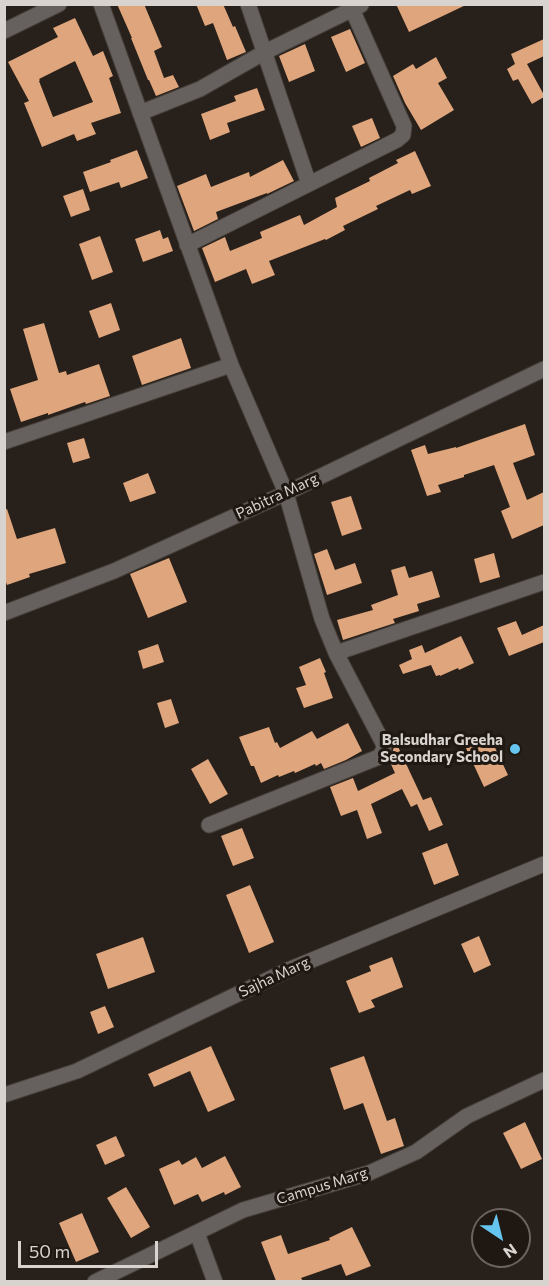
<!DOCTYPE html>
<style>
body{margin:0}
#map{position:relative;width:549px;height:1286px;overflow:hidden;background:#28201a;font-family:Commissioner,sans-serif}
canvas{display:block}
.frame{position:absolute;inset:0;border:6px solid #d8d3cf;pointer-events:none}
.north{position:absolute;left:471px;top:1208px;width:60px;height:60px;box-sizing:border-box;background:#1f1711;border:2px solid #69625d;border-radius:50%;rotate:145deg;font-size:16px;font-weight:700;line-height:24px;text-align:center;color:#d8d3cf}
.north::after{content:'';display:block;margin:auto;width:21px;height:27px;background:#65c5ee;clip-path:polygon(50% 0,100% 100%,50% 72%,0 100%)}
.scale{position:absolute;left:18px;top:1241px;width:140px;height:27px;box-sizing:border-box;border:3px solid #d8d3cf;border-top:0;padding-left:8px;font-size:18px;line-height:21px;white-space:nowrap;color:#d8d3cf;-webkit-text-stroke:4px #1f1711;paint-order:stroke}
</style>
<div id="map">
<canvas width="549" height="1286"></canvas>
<div class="frame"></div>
<div class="north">N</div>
<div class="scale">50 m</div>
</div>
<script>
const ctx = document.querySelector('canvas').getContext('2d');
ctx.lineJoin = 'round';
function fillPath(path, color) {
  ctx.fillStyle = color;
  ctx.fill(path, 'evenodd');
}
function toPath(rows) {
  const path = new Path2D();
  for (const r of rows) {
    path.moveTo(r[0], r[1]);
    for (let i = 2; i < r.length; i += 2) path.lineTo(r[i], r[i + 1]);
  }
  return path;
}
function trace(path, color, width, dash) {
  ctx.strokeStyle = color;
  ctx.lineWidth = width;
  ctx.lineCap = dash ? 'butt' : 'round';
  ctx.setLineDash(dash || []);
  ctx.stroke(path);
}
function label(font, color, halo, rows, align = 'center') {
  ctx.font = font + ' Commissioner,sans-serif';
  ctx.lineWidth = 6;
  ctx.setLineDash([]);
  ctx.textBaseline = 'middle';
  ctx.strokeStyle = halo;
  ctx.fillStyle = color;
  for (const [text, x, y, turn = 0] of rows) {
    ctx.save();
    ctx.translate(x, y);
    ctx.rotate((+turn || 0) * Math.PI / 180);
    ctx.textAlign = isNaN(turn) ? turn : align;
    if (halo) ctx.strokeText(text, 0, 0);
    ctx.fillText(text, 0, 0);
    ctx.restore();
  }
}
fillPath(toPath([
 [117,4,144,4,162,47,154,51,164,78,173,75,179,87,156,96,149,80,148,80,131,38,132,38],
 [196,4,223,4,233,27,235,26,246,52,227,60,213,23,205,26],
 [396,4,468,4,409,32],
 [75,18,93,56,103,51,113,76,109,78,121,113,91,123,96,134,77,141,74,134,42,147,24,103,29,101,8,62,58,37,53,28],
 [75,61,93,102,53,117,39,81,40,80,39,79],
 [350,29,365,63,346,72,331,37],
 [544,39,544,56,527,64,544,95,544,97,532,104,518,79,513,81,507,69,515,64,511,54],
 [305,44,315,71,289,82,279,56],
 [436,57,447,78,438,83,454,110,421,130,405,103,393,76,413,64,416,69],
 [257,88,265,110,227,123,230,132,210,140,201,114,236,101,234,96],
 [372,118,380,138,361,147,352,126],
 [137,150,148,178,121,188,119,182,90,192,83,172,111,162,110,160],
 [415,151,431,186,412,194,410,190,376,206,378,209,343,226,345,230,326,240,325,239,269,261,275,275,252,284,246,269,215,282,202,248,225,237,230,251,262,238,260,232,300,215,304,225,337,207,335,198,370,181,369,178,398,163,396,160],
 [283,160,294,181,267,194,267,193,216,212,218,219,194,231,177,186,206,174,211,187,249,172,250,177],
 [83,189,90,210,71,217,63,196],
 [160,230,163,239,168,237,173,251,143,262,135,239],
 [100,236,113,272,92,280,79,244],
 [111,303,120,330,99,338,89,311],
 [44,323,59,373,66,371,67,375,99,364,110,396,86,404,85,402,48,415,48,413,21,422,10,389,38,380,23,329],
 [181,338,191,368,142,385,132,356],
 [525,424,535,455,513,463,527,500,544,492,544,525,512,539,501,511,510,507,494,465,464,475,464,477,438,485,441,492,427,496,411,450,425,445,428,454,456,447,456,448],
 [84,438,90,458,73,463,67,443],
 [148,473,156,493,130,502,123,483],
 [351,496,362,529,342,536,331,502],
 [7,509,17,539,55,528,66,563,29,574,30,577,7,585,4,577,4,510],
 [327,549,335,570,355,563,362,583,327,595,314,554],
 [494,553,500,577,480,583,474,559],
 [169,558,187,602,148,618,130,574],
 [405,566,409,578,432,571,440,597,417,604,419,611,393,619,395,623,343,640,337,620,373,610,371,605,398,595,391,570],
 [516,621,522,635,544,625,544,642,509,656,497,628],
 [461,636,474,663,459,670,458,668,440,676,440,675,436,676,431,665,403,674,399,665,412,659,409,650,422,645,425,653],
 [158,644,164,662,143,669,138,651],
 [320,658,326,672,324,673,333,698,304,708,296,688,306,685,299,667],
 [171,699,179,723,165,728,157,703],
 [348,723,362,751,346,760,324,769,321,763,316,766,315,764,295,773,294,771,279,777,278,775,261,783,254,766,251,766,239,737,269,727,275,743,277,742,280,748,312,731,317,739],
 [489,735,508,775,484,787,465,746],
 [394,738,423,800,431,797,443,825,429,831,417,804,411,807,402,789,371,804,382,833,367,839,357,810,341,816,330,787,353,778,358,791,395,773,389,760,392,753,394,747,392,739],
 [208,759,228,794,210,804,191,769],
 [242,828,254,858,233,866,221,836],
 [447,843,459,875,434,885,422,853],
 [250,885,274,942,249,953,226,895],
 [479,936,491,965,474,973,461,944],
 [143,937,155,972,108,989,96,954],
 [392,957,403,987,371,1000,375,1007,359,1013,346,981,371,971,369,966],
 [105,1006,114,1027,98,1034,90,1012],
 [211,1046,235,1100,208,1112,190,1071,154,1087,148,1074],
 [364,1056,387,1121,395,1118,404,1146,381,1154,363,1103,344,1110,330,1068],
 [525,1122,542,1159,521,1169,503,1133],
 [116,1136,125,1156,105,1165,96,1145],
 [225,1156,241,1187,225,1195,224,1192,202,1202,198,1194,174,1205,159,1169,179,1160,182,1165,196,1157,202,1168],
 [126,1187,150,1227,131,1238,107,1198],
 [82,1213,99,1252,76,1262,59,1223],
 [352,1227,371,1266,346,1276,341,1264,301,1278,303,1281,276,1281,261,1242,281,1235,288,1254,330,1240,329,1238]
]), '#dfa57c');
const minor = toPath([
 [101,4,231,365,286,493,322,619,336,653,384,745,383,751,379,757,209,825],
 [248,4,309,184],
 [4,31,59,4],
 [140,113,200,89,265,52,361,5],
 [187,245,397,140,403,135,404,126,352,9],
 [4,442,231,365],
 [4,613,114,571,286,493,544,369],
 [336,653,544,582],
 [4,1095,77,1071,288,970,544,864],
 [197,1233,215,1282],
 [95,1282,243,1210,369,1173,416,1152,467,1116,544,1080]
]);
trace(minor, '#443d37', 17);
trace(minor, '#66615e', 15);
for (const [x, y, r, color] of [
 [515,749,6,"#65c5ee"]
]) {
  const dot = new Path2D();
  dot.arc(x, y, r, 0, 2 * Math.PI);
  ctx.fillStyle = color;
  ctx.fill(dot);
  trace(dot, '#1f1711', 2);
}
label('15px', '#d8d3cf', '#1f1711', [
 ["Pabitra Marg",277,496,-25],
 ["Sajha Marg",274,977,-25],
 ["Campus Marg",322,1186,-17]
]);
label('bold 15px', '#d8d3cf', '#1f1711', [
 ["Balsudhar Greeha",503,740],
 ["Secondary School",503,757]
], 'right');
</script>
